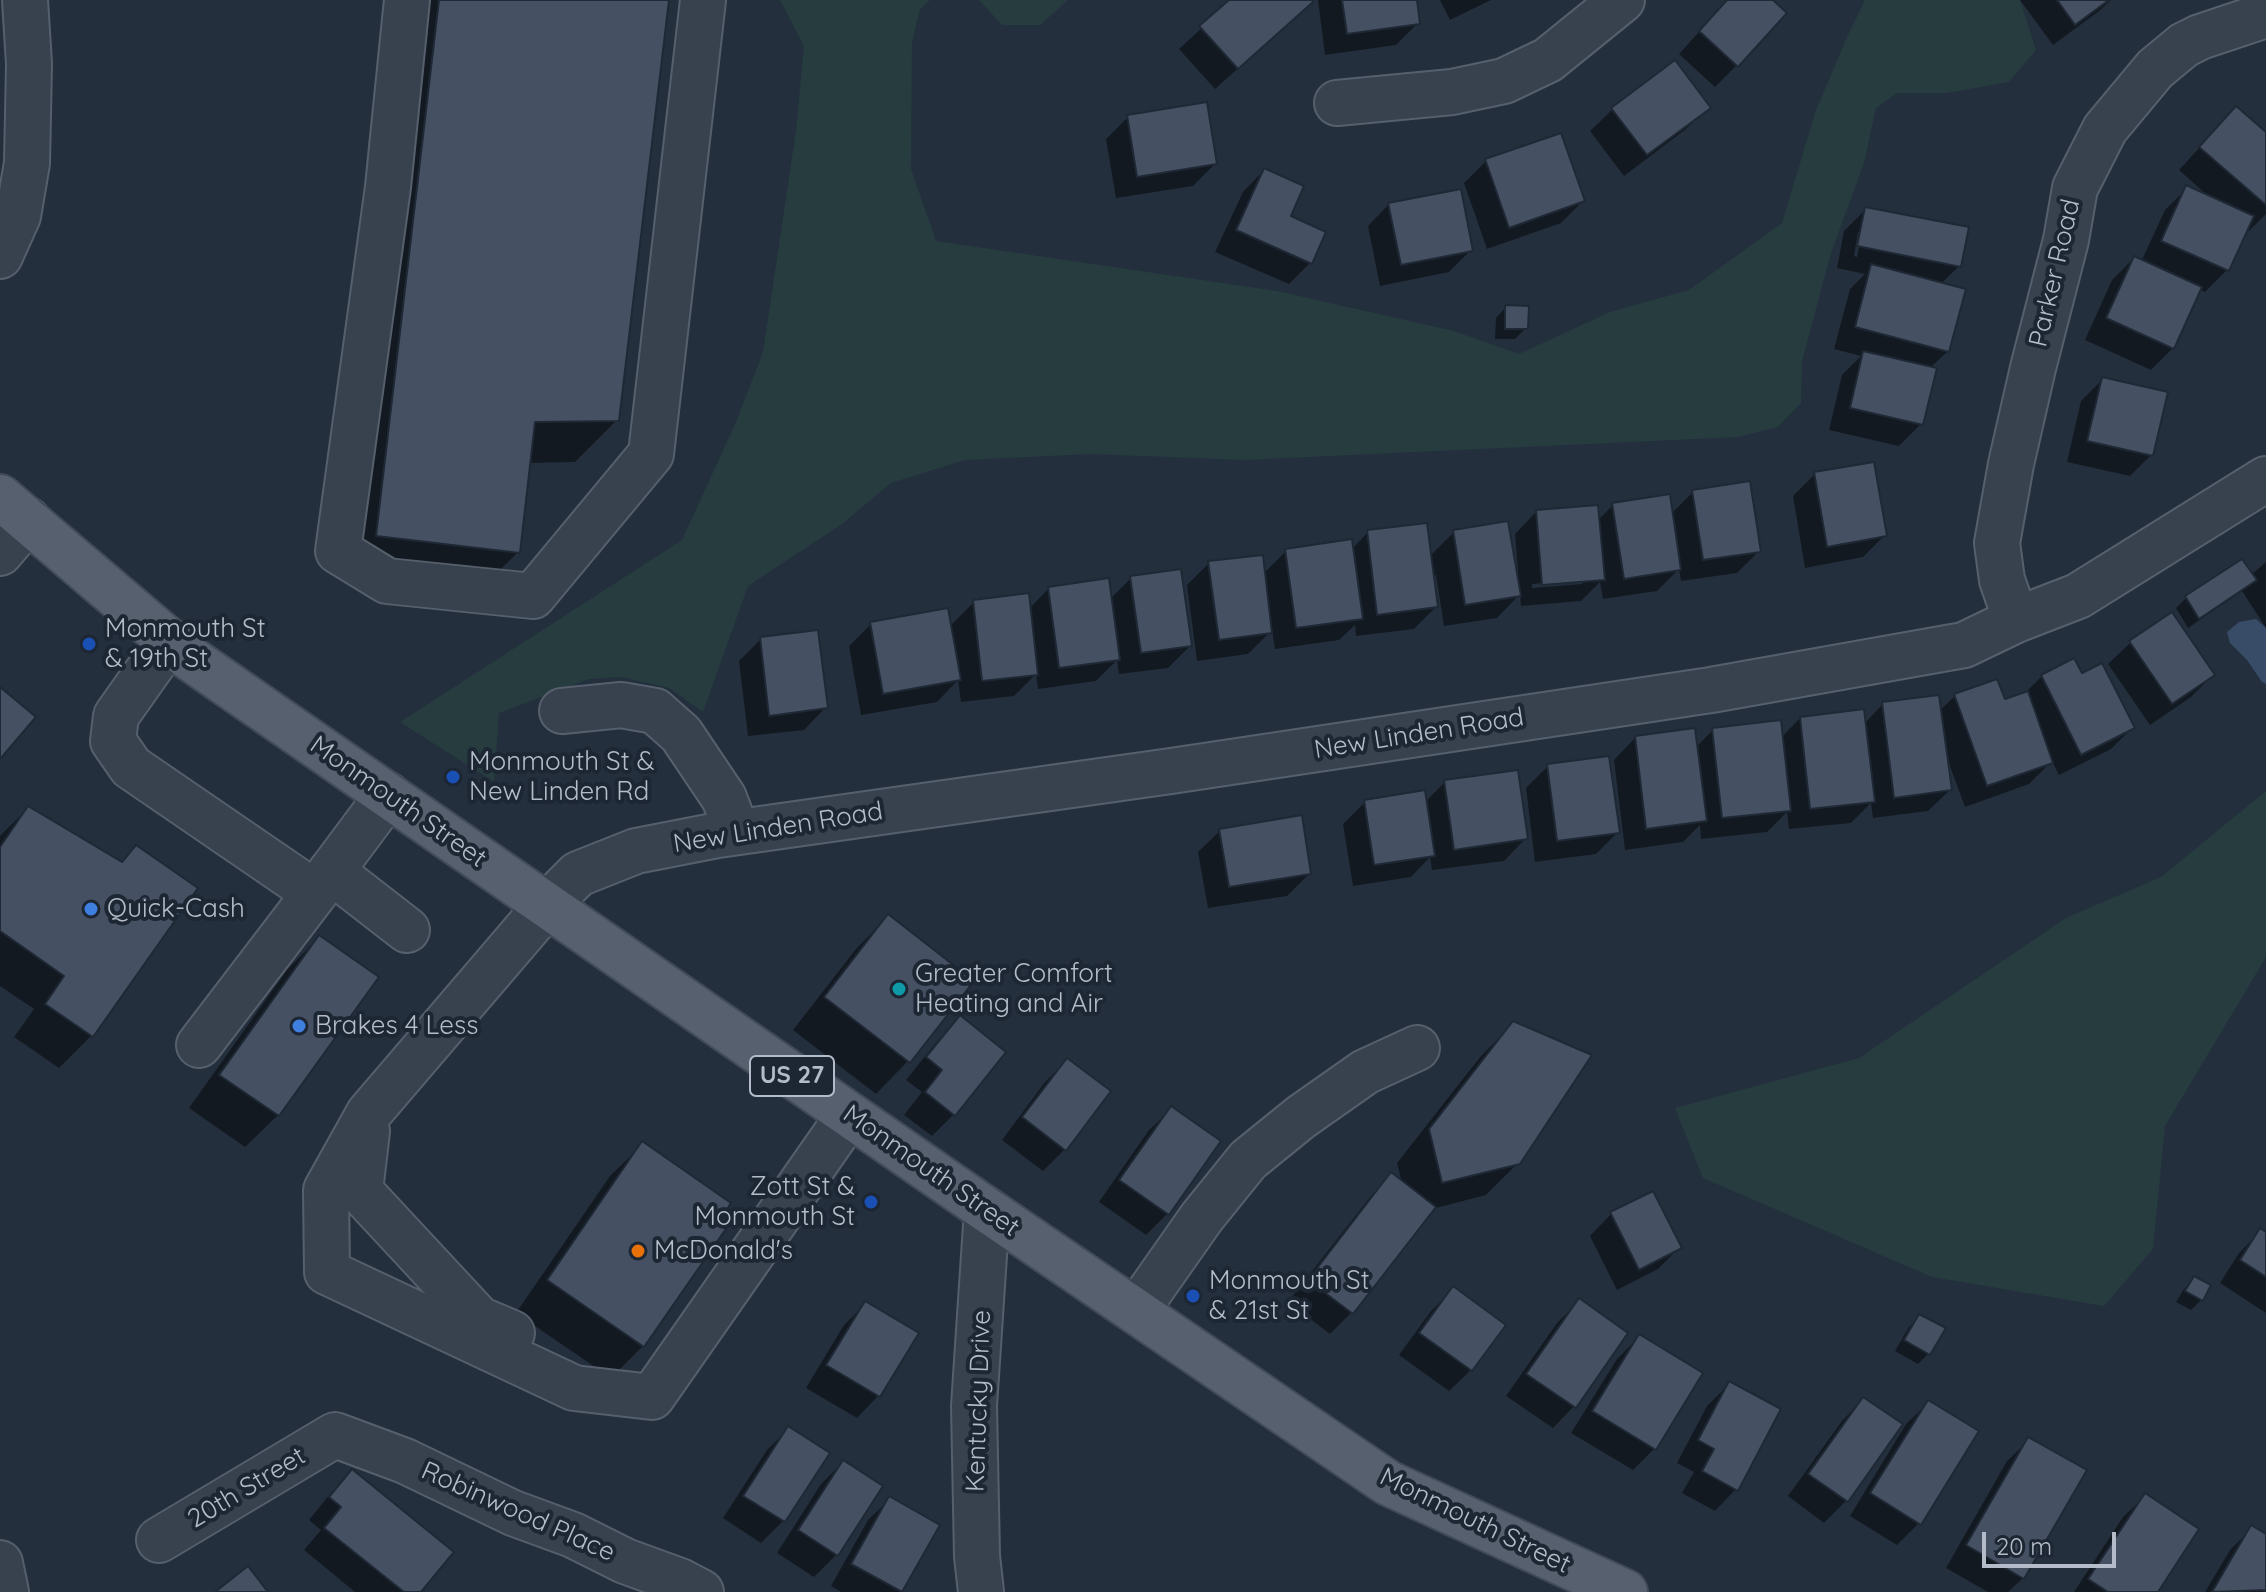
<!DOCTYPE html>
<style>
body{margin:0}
#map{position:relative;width:2266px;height:1592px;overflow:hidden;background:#242f3e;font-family:Quicksand,sans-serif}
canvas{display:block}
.scale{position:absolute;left:1982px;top:1532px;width:134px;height:36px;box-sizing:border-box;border:4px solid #b4bcc9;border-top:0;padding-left:10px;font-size:24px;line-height:28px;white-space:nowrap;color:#b4bcc9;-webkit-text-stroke:6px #1d2633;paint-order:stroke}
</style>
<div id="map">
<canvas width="2266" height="1592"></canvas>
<div class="scale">20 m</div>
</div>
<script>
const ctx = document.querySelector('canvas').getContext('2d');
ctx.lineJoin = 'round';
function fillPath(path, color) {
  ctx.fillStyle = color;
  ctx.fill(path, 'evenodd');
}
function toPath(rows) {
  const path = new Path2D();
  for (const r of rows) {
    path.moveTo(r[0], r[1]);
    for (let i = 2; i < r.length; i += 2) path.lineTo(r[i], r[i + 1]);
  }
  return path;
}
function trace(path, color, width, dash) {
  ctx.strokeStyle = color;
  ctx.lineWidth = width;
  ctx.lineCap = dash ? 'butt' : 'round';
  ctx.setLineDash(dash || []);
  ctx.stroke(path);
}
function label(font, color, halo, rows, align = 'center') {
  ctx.font = font + ' Quicksand,sans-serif';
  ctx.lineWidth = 8;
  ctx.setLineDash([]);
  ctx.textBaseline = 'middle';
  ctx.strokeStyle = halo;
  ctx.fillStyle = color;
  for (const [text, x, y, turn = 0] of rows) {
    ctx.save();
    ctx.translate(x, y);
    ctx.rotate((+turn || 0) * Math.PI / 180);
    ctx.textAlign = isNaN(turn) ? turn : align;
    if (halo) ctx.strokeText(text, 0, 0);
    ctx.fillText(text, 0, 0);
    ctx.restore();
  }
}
fillPath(toPath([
 [780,0,930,0,920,9,912,42,911,169,936,241,1277,291,1454,331,1519,354,1610,312,1689,290,1782,223,1816,110,1847,37,1865,0,2020,0,2036,50,2009,82,1947,93,1897,93,1876,108,1864,163,1831,253,1802,361,1801,403,1778,427,1738,437,1245,460,1091,454,965,460,891,483,842,524,748,586,703,712,669,688,621,677,589,679,499,713,494,782,400,722,682,540,736,422,763,352,796,131,804,46],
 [979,0,1068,0,1040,25,1002,25],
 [2266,791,2266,957,2165,1126,2153,1249,2104,1306,1932,1277,1703,1178,1675,1108,1859,1058,2066,918,2161,877]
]), '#263c3f');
fillPath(toPath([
 [2256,619,2266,628,2266,684,2262,682,2247,660,2230,643,2227,632,2239,622]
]), '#394c67');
fillPath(toPath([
 [387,0,667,0,617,420,575,462,528,463,518,552,476,594,336,577,399,35],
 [1232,0,1309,0,1289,23,1215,89,1179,49],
 [1318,0,1415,0,1418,23,1396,45,1325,55],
 [1440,0,1491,0,1450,20],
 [1728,0,1770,0,1737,65,1715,87,1679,54],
 [2020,0,2111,0,2099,11,2053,45],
 [1675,63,1708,107,1686,129,1624,176,1590,131,1612,110],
 [2236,108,2266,134,2266,214,2249,231,2246,228,2227,270,2205,292,2199,289,2173,348,2151,370,2085,340,2112,280,2134,258,2141,262,2165,210,2187,188,2209,197,2179,170],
 [1128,117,1215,164,1193,186,1116,198,1106,139],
 [1486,161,1583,201,1561,223,1487,249,1464,183],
 [1264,170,1311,262,1289,284,1215,252,1243,192],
 [1389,204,1471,250,1449,272,1380,286,1368,226],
 [1866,209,1959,266,1941,284,1948,351,1930,368,1921,424,1899,446,1829,430,1842,375,1861,356,1834,349,1850,289,1865,274,1837,268,1844,231],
 [1858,232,1862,232,1857,257,1854,256],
 [1506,307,1526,328,1515,339,1495,339,1496,318],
 [2103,379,2151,455,2130,476,2067,462,2081,401],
 [1815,474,1885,535,1863,557,1805,568,1793,496],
 [1693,492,1759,551,1737,573,1681,581,1679,569,1657,591,1603,599,1600,582,1581,601,1521,606,1520,594,1497,618,1444,626,1436,575,1432,576,1436,607,1414,629,1356,636,1355,625,1339,640,1275,649,1272,630,1248,654,1197,661,1187,585,1209,563,1263,574,1286,551,1352,549,1368,532,1430,556,1454,532,1515,573,1518,572,1515,534,1536,512,1598,520,1613,505,1671,514],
 [1582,580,1582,584,1532,588,1532,584],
 [2242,561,2251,575,2266,562,2266,628,2242,591,2188,628,2176,608,2186,598],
 [1131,578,1190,646,1168,668,1119,674,1117,660,1096,681,1038,689,1036,674,1014,696,961,702,958,680,937,702,861,715,849,646,871,624,950,626,974,602,1029,609,1048,589,1110,599],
 [761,639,825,708,804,730,748,736,739,661],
 [2130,643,2213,675,2191,697,2150,725,2108,664],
 [2073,661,2081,676,2133,727,2111,749,2059,775,2052,761,2029,784,1965,807,1947,758,1950,790,1928,811,1873,818,1871,803,1851,823,1789,829,1787,812,1767,832,1701,839,1700,825,1683,842,1625,850,1614,760,1635,738,1696,747,1713,730,1781,738,1800,718,1864,724,1883,704,1939,711,1955,696,2004,701,2023,695,2042,676],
 [1548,766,1618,832,1596,854,1535,862,1526,788],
 [1445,782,1525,839,1504,861,1432,870,1430,857,1411,877,1353,886,1343,824,1365,802,1425,802],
 [28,808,120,863,136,847,91,1036,59,1068,14,1037,34,1009,0,986,0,836],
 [1220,831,1309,874,1287,896,1208,908,1198,852],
 [888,916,908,1061,876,1094,793,1030,856,949],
 [319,937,376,978,278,1115,245,1147,189,1108,287,970],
 [960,1018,953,1115,932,1136,904,1115,922,1092,906,1080,938,1040],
 [1514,1023,1519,1162,1486,1195,1432,1209,1352,1312,1330,1334,1288,1302,1370,1197,1392,1175,1402,1183,1397,1163,1481,1056],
 [1067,1060,1065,1149,1043,1171,1002,1140,1045,1082],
 [1171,1109,1168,1213,1146,1235,1099,1202,1149,1130],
 [643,1144,643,1346,611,1378,516,1313,610,1176],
 [1611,1214,1679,1248,1658,1269,1617,1290,1590,1236],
 [2261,1231,2266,1234,2266,1313,2220,1283,2239,1253],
 [2194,1278,2201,1300,2191,1310,2176,1302,2184,1289],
 [1453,1289,1471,1370,1449,1391,1399,1355,1431,1311],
 [1579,1301,1574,1406,1553,1428,1506,1396,1557,1323],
 [866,1303,878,1396,857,1418,806,1388,844,1325],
 [1920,1316,1928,1354,1918,1364,1895,1351,1909,1327],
 [1639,1337,1654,1449,1633,1470,1571,1433,1617,1359],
 [1729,1384,1736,1489,1715,1511,1682,1493,1694,1472,1677,1463,1707,1406],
 [1863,1399,1846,1501,1824,1523,1788,1496,1842,1421],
 [1928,1403,1919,1523,1897,1545,1850,1516,1906,1424],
 [788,1429,828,1453,783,1521,761,1543,723,1518,767,1450],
 [2029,1440,2023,1578,2008,1592,1988,1592,1946,1568,2007,1461],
 [843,1462,836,1555,814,1577,777,1553,821,1484],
 [352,1472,418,1592,355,1592,304,1550,321,1530,309,1520,330,1494],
 [2145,1496,2156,1592,2074,1592,2123,1517],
 [890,1499,937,1526,899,1592,841,1592,831,1586,868,1520],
 [2252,1528,2266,1537,2266,1587,2263,1592,2205,1592,2230,1550]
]), '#0007');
const building = toPath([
 [439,0,669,0,619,421,535,422,520,553,376,536,439,0],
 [1229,0,1312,0,1313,2,1238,69,1199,26,1229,0],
 [1342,0,1417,0,1420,24,1347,34,1342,0],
 [1727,0,1773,0,1787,13,1738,67,1699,31,1727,0],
 [2057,0,2109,0,2075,25,2057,0],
 [1675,60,1711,108,1647,155,1611,108,1675,60],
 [1207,102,1217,164,1137,177,1127,115,1207,102],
 [2236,106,2266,132,2266,205,2199,147,2236,106],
 [1561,133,1585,201,1509,228,1485,159,1561,133],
 [1264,168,1304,186,1291,216,1326,232,1312,264,1236,230,1264,168],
 [2186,185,2254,216,2229,271,2161,241,2186,185],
 [1461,189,1473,251,1401,265,1388,203,1461,189],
 [1865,207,1969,227,1961,267,1857,246,1865,207],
 [2134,256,2202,287,2174,349,2106,318,2134,256],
 [1871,264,1966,289,1949,352,1855,327,1871,264],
 [1505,305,1529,306,1528,329,1505,329,1505,305],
 [1863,351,1937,368,1923,425,1850,408,1863,351],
 [2102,377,2168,392,2153,456,2087,441,2102,377],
 [1874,462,1887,536,1827,547,1814,472,1874,462],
 [1750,481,1761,552,1703,560,1692,490,1750,481],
 [1670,494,1681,570,1624,579,1612,503,1670,494],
 [1598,505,1605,580,1542,585,1536,510,1598,505],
 [1508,521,1521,596,1465,605,1453,530,1508,521],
 [1427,523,1438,607,1377,615,1367,530,1427,523],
 [1352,539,1363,619,1296,628,1285,549,1352,539],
 [1263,555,1272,633,1219,640,1208,561,1263,555],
 [2242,559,2257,580,2199,619,2185,596,2242,559],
 [1181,569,1192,646,1141,653,1130,576,1181,569],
 [1109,578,1120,660,1059,668,1048,587,1109,578],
 [1029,593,1038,675,982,681,973,600,1029,593],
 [948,608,961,680,883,694,870,622,948,608],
 [2172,612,2215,675,2172,704,2129,641,2172,612],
 [818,630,828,708,769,716,760,637,818,630],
 [2074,658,2082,673,2102,663,2135,728,2081,755,2041,675,2074,658],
 [1997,679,2005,699,2028,691,2053,763,1987,786,1954,694,1997,679],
 [0,687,36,717,0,759,0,687],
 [1939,695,1952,790,1894,798,1882,702,1939,695],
 [1864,709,1875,802,1810,809,1800,717,1864,709],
 [1781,720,1791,811,1722,818,1712,728,1781,720],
 [1695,728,1707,821,1646,829,1635,736,1695,728],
 [1609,756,1620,833,1557,841,1547,764,1609,756],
 [1518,770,1528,839,1454,850,1444,780,1518,770],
 [1425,790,1435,856,1374,865,1364,800,1425,790],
 [28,806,122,862,136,845,198,888,93,1037,45,1004,64,976,0,931,0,847,28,806],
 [1302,815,1311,874,1229,887,1219,829,1302,815],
 [888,914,974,981,910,1063,824,997,888,914],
 [319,935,379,977,279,1116,219,1075,319,935],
 [960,1015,1006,1052,955,1116,925,1092,942,1070,926,1057,960,1015],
 [1513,1021,1592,1055,1520,1164,1442,1183,1429,1129,1513,1021],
 [1067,1058,1111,1091,1066,1151,1022,1117,1067,1058],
 [1171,1106,1221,1141,1169,1215,1119,1180,1171,1106],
 [642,1141,731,1203,722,1217,730,1223,644,1347,547,1280,642,1141],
 [1391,1172,1436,1207,1353,1314,1308,1280,1391,1172],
 [1653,1191,1682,1248,1639,1270,1610,1212,1653,1191],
 [2260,1228,2266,1232,2266,1277,2240,1260,2260,1228],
 [2194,1276,2211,1285,2203,1301,2185,1291,2194,1276],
 [1453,1286,1506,1325,1472,1371,1419,1333,1453,1286],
 [1579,1298,1628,1333,1576,1408,1526,1374,1579,1298],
 [865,1301,919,1333,880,1397,826,1365,865,1301],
 [1919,1314,1946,1328,1930,1355,1904,1340,1919,1314],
 [1639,1334,1703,1373,1656,1450,1592,1411,1639,1334],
 [1729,1381,1781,1409,1738,1491,1702,1471,1714,1449,1698,1440,1729,1381],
 [1863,1397,1903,1424,1848,1502,1808,1474,1863,1397],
 [1928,1400,1979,1431,1921,1525,1870,1493,1928,1400],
 [788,1426,830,1453,785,1522,743,1496,788,1426],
 [2028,1437,2087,1470,2024,1579,1966,1545,2028,1437],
 [843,1460,883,1486,838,1556,798,1530,843,1460],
 [352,1469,454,1552,421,1592,404,1592,324,1528,341,1507,329,1497,352,1469],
 [2145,1493,2199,1529,2158,1592,2108,1592,2088,1579,2145,1493],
 [889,1496,940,1525,902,1592,851,1564,889,1496],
 [2251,1525,2266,1534,2266,1590,2212,1592,2251,1525],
 [248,1566,268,1592,215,1592,248,1566]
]);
fillPath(building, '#455162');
trace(building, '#1f2835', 2);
const minor = toPath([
 [407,0,388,187,338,551,387,581,533,596,651,454,703,0],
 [1337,103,1452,92,1504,81,1548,60,1622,0],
 [0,256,18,216,27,163,29,64,25,0],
 [0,553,28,520],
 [2016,620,2002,580,1997,543,2011,464,2033,368,2066,240,2075,188,2105,129,2155,69,2184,45,2200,37,2266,15],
 [169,641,116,716,113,741,131,767,315,893,199,1045],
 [562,711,621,705,655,711,681,734,724,798,737,832],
 [331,871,407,930],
 [315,893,388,795],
 [849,1115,652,1397,574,1388,327,1272,326,1190,369,1113,547,905,578,874,636,851,718,835,1171,771,1711,690,1964,645,2016,620,2078,596,2266,479],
 [367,1131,360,1191,479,1319,512,1333],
 [1136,1311,1202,1217,1248,1160,1301,1117,1365,1072,1417,1048],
 [159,1540,335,1435,405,1461,513,1513,573,1535,625,1561,680,1581,701,1592],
 [0,1563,6,1592],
 [981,1592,977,1556,974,1406,987,1210]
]);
const major = toPath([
 [0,497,188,657,987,1210,1388,1483,1625,1592]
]);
trace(minor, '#565f6c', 48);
trace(major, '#414a57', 48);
trace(minor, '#38414e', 44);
trace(major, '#56606e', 44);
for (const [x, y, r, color] of [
 [89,644,8,"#1a4fb4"],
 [453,777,8,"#1a4fb4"],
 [91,909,8,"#3f7fe0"],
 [899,989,8,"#0f9aa8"],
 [299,1026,8,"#3f7fe0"],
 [871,1202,8,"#1a4fb4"],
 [638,1251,8,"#e8710a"],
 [1193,1296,8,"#1a4fb4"]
]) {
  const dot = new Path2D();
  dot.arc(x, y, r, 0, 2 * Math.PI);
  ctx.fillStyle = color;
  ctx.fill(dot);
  trace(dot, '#1d2633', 3);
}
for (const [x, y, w] of [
 [792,1076,84]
]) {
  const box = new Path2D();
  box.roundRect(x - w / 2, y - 20, w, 40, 6);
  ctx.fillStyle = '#1d2633';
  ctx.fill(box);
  trace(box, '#b4bcc9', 2);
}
label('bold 24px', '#b4bcc9', null, [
 ["US 27",792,1076]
]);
label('26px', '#b4bcc9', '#1d2633', [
 ["Parker Road",2055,273,-77],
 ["New Linden Road",1419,734,-9],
 ["Monmouth Street",398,802,35],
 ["New Linden Road",778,828,-9],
 ["Monmouth Street",931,1171,35],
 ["Kentucky Drive",979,1401,-88],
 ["20th Street",247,1488,-31],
 ["Robinwood Place",518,1512,24],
 ["Monmouth Street",1475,1521,26]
]);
label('26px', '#b4bcc9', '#1d2633', [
 ["Monmouth St",105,629],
 ["& 19th St",105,659],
 ["Monmouth St &",469,762],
 ["New Linden Rd",469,792],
 ["Quick-Cash",107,909],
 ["Greater Comfort",915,974],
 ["Heating and Air",915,1004],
 ["Brakes 4 Less",315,1026],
 ["Zott St &",855,1187,"right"],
 ["Monmouth St",855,1217,"right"],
 ["McDonald's",654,1251],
 ["Monmouth St",1209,1281],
 ["& 21st St",1209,1311]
], 'left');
</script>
